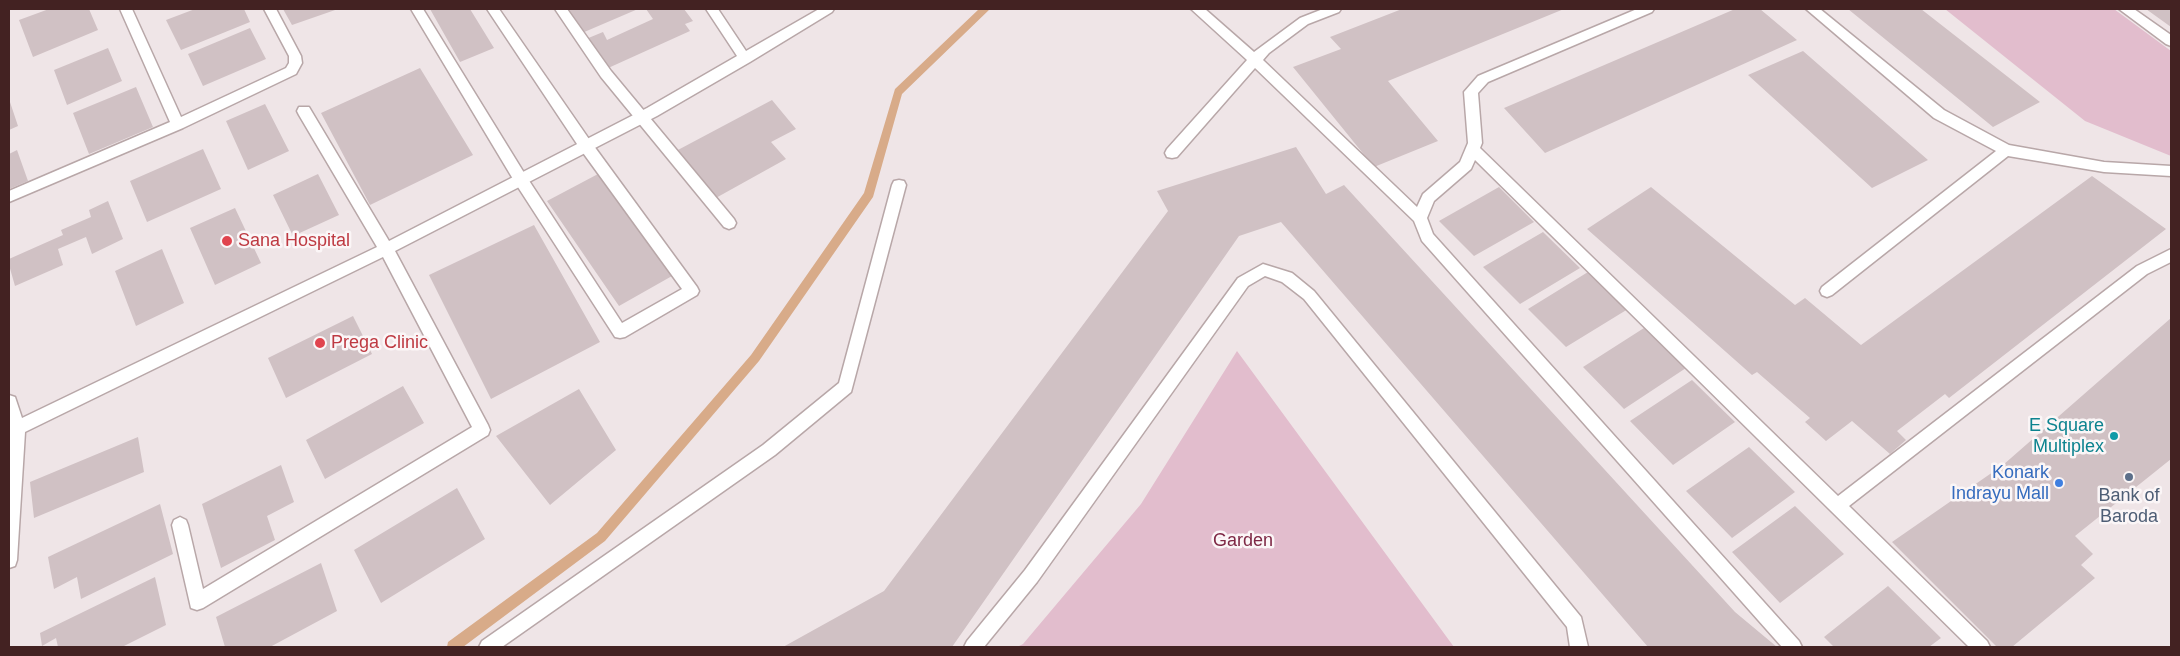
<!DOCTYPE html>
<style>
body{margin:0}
#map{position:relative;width:2180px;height:656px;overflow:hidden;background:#efe5e7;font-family:Arial,sans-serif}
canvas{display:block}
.frame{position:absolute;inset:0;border:10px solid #432222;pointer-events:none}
</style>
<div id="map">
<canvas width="2180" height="656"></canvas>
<div class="frame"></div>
</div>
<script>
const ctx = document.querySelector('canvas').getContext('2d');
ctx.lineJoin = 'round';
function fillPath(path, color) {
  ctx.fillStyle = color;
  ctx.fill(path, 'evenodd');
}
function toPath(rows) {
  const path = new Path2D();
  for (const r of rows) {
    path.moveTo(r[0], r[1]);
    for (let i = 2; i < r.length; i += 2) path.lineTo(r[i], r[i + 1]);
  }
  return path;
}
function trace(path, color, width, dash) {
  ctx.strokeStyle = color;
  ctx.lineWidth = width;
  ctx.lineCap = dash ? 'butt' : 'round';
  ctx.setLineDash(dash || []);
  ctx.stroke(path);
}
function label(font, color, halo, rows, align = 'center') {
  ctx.font = font + ' Arial,sans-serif';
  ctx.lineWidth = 5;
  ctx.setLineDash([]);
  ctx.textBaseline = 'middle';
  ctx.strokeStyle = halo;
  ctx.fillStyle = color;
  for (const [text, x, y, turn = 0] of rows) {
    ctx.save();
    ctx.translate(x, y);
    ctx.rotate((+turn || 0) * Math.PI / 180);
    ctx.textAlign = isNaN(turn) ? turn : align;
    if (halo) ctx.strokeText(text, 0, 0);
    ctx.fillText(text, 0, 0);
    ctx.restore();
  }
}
fillPath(toPath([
 [1945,9,2114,9,2171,51,2171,156,2085,121],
 [1237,351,1454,647,1017,647,1023,644,1141,504]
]), '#e2bdcd');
fillPath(toPath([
 [979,9,990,9,902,94,873,197,759,361,605,541,463,647,447,647,448,642,597,533,751,355,864,193,895,89,979,9]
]), '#d8ab89');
fillPath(toPath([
 [49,9,89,9,98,30,33,57,19,20],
 [195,9,244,9,250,22,181,50,166,20],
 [283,9,338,9,292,25],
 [430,9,470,9,494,48,460,62],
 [572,9,638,9,582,33,568,11],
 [646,9,684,9,693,21,685,24,690,31,606,69,586,39,603,32,607,40,653,19],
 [1402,9,1564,9,1388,81,1438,141,1374,167,1293,67,1341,49,1330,37],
 [1735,9,1760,9,1797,40,1545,153,1504,108],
 [1848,9,1921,9,2040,102,1993,127],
 [2146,9,2171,9,2171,27],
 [250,28,266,59,203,86,188,54],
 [108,48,122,81,67,105,54,70],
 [1803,51,1928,160,1872,188,1748,75],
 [420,68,473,155,370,205,321,113],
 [136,87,153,127,89,154,73,113],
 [9,99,18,126,9,130],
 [772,100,796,129,771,142,786,159,714,199,676,151],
 [265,104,289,151,248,170,226,121],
 [1296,147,1326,194,1344,185,1735,612,1777,647,1648,647,1281,222,1239,236,952,647,783,647,884,591,1168,211,1157,191],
 [203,149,221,189,147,222,130,181],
 [17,150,28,181,9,189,9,154],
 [318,174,339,215,293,236,273,195],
 [598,174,672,276,619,306,547,201],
 [2092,176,2166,229,1949,398,1945,394,1897,431,1906,440,1890,454,1852,421,1826,441,1805,422,1810,418,1757,372,1752,375,1587,229,1651,187,1795,305,1805,298,1861,345],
 [1499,187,1534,222,1474,256,1439,221],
 [108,201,123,239,92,254,86,237,58,249,63,265,15,286,9,265,9,259,63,235,61,230,91,217,89,210],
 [235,208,261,263,215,285,190,228],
 [534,225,600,342,491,399,429,275],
 [1543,232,1580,268,1520,304,1483,267],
 [162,249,184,303,136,326,115,271],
 [1588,272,1628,309,1566,347,1528,309],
 [353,316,372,354,286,398,268,358],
 [2171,318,2171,459,2075,536,2093,554,2081,565,2095,578,2012,647,1997,647,1892,542,2003,465],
 [1644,328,1686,368,1624,409,1583,367],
 [1692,380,1735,422,1673,465,1630,421],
 [403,386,424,423,325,479,306,440],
 [579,389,616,450,550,505,496,436],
 [138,437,144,472,34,518,30,482],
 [1749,447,1795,492,1732,538,1686,491],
 [281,465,294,502,267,516,275,540,221,568,202,504],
 [457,488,485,539,381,603,354,550],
 [160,504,173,554,81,599,77,577,54,589,48,557],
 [1795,506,1844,554,1780,603,1732,552],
 [321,563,337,611,270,647,225,647,216,617],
 [155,577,166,625,122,647,58,647,56,638,42,646,40,633],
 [1888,586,1941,638,1929,647,1834,647,1824,637]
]), '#d0c1c4');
const lane = toPath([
 [411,9,423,9,526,176,622,323,682,289,581,150,487,9,499,9,591,142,697,287,699,291,697,295,625,337,620,338,615,337,516,184,411,9],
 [555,9,567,9,611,71,734,219,736,223,734,227,729,229,724,227,601,77,555,9],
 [1191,9,1205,9,1254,52,1300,18,1323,9,1341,9,1339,12,1308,24,1269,53,1263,60,1417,207,1423,194,1460,162,1468,143,1464,92,1478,76,1637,9,1654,9,1652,12,1488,82,1478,93,1482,143,1480,148,1838,496,2137,266,2171,249,2171,262,2147,274,1849,506,1987,641,1990,647,1969,647,1475,160,1471,169,1434,201,1427,218,1433,234,1799,641,1802,647,1782,647,1422,241,1414,221,1255,68,1177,157,1172,158,1167,157,1165,153,1167,149,1247,60,1191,9],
 [1806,9,1820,9,1944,110,2009,145,2104,162,2171,166,2171,176,2104,172,2008,156,1832,295,1827,297,1822,295,1820,291,1822,287,1996,151,1934,118,1806,9],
 [2119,9,2134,9,2171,35,2171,46,2166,44,2119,9],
 [1263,264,1292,273,1314,291,1581,617,1588,647,1570,647,1567,627,1304,299,1282,282,1265,276,1248,286,1037,582,984,647,964,647,967,641,1025,570,1238,278,1263,264]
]);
const street = toPath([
 [120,9,132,9,181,117,286,68,289,63,289,56,264,9,276,9,301,56,302,63,296,74,183,128,9,202,9,191,170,122,120,9],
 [706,9,718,9,746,51,819,9,834,9,832,12,750,62,657,116,395,251,488,425,490,430,488,435,203,608,197,610,191,608,172,525,174,520,180,517,186,520,188,525,203,589,472,427,383,257,25,432,17,560,15,566,9,568,9,395,15,397,22,418,377,247,299,115,297,111,299,107,309,107,389,241,647,108,737,56,706,9],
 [899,180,904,181,906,185,851,392,775,455,502,647,479,647,482,641,763,445,839,383,892,185,894,181,899,180]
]);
trace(lane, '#b8a7a8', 3);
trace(street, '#b8a7a8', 3);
fillPath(lane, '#fff');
fillPath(street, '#fff');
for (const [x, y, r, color] of [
 [227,241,6,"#e0444e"],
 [320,343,6,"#e0444e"],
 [2114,436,5,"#0f9aa8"],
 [2129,477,5,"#5c6f8a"],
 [2059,483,5,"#3f7fe0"]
]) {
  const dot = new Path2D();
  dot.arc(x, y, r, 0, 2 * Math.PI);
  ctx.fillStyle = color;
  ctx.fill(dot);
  trace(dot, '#fbf6f7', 2);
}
label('18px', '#be3a42', '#fbf6f7', [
 ["Sana Hospital",238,241],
 ["Prega Clinic",331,343]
], 'left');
label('18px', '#0d838f', '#fbf6f7', [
 ["E Square",2104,426],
 ["Multiplex",2104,447]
], 'right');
label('18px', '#366cbe', '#fbf6f7', [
 ["Konark",2049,473],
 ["Indrayu Mall",2049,494]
], 'right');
label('18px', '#4e5e75', '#fbf6f7', [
 ["Bank of",2129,496],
 ["Baroda",2129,517]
]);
label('18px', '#7e2845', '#fbf6f7', [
 ["Garden",1243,541]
]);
</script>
